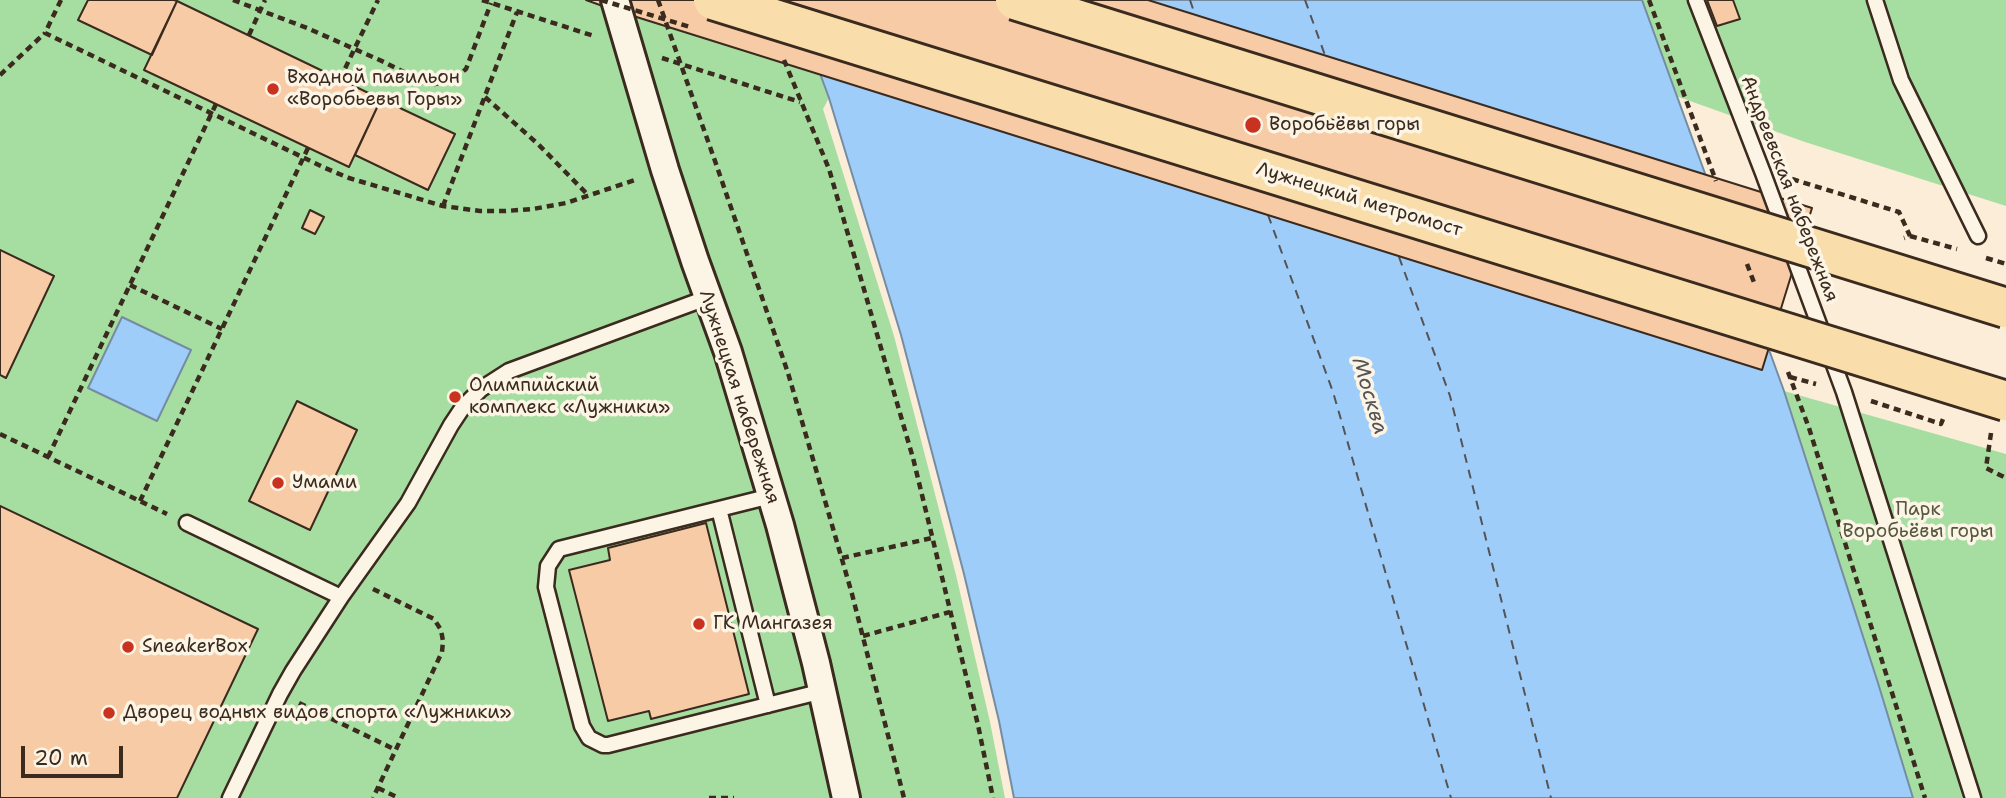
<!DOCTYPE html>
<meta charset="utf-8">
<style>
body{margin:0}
#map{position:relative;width:2006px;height:798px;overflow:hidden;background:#fbedd8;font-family:"Shantell Sans",sans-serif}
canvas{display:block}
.scale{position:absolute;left:21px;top:746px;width:102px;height:32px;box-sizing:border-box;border:4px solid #3b2a1e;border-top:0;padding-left:9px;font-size:21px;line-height:24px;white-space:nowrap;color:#3b2a1e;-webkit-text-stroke:5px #fcf5e5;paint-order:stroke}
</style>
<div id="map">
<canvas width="2006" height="798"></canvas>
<div class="scale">20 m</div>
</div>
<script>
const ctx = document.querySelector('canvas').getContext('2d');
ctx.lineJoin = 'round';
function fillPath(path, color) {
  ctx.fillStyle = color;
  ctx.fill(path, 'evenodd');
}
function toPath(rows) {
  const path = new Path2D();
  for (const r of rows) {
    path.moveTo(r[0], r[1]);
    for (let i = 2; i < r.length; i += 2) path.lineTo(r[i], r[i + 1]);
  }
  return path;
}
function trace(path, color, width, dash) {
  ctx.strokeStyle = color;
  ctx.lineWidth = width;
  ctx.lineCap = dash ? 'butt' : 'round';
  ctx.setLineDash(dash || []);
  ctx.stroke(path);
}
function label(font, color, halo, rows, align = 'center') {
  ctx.font = font + ' "Shantell Sans",sans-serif';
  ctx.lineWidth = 7;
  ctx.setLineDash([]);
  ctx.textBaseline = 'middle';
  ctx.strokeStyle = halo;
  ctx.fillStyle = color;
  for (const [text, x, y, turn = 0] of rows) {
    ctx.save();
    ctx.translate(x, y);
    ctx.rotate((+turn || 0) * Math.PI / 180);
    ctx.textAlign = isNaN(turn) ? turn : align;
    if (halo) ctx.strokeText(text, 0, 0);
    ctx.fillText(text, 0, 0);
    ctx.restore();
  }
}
fillPath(toPath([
 [0,0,793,0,829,98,823,109,894,336,956,575,990,722,1005,798,0,798],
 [1642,0,2006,0,2006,206,1805,142,1676,96],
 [1784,391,2006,454,2006,798,1913,798,1878,683]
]), '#a6dea2');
const water = toPath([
 [793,0,1642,0,1784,391,1878,683,1913,798,1014,798,999,721,964,574,901,335,829,98,793,0],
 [122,317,191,350,157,421,88,388,122,317]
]);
fillPath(water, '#9ecdf9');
trace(water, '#768ca1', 2);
trace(toPath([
 [1190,0,1195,15],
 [1305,0,1326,58],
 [1268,215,1333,392,1451,798],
 [1399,257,1450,396,1551,798]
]), '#545355', 2, [9, 7]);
const building = toPath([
 [88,0,174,0,177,1,152,55,78,20,88,0],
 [586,0,1148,0,1812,208,1762,370,611,9,586,0],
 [1707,0,1733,0,1740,19,1717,26,1707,0],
 [177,1,381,99,349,167,144,70,177,1],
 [381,99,455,134,428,190,355,155,381,99],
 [310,210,324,217,315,234,302,228,310,210],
 [0,250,54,276,6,378,0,375,0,250],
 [297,401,357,430,310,530,249,501,297,401],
 [0,506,258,629,177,798,0,798,0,506],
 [706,523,749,694,651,719,649,711,608,721,569,570,610,560,608,548,706,523]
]);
fillPath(building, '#f6cba5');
trace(building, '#3b2a1e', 2);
const service = toPath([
 [1696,0,1763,173,1844,392,1973,798],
 [1875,0,1901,80,1978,236],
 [771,496,559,549,548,566,546,587,582,726,589,738,603,745,608,745,823,691],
 [719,509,768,705],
 [187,523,341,597],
 [230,798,280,694,293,671,341,597,408,503,451,425,463,407,481,389,509,371,709,297]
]);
const minor = toPath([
 [615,0,665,170,695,261,728,352,780,525,816,663,846,798]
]);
trace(service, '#3b2a1e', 19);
trace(minor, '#3b2a1e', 32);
trace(toPath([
 [61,0,45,33,325,168,349,178,443,206,480,211,506,211,533,209,566,203,638,179],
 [233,0,307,28,384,62,427,84,435,84,452,81,466,69,491,3],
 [482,0,594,36],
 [658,0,715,161,788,373,852,594,904,798],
 [1649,0,1716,181],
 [249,35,265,0],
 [662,58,800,102],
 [784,60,829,169,913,458,978,725,993,798],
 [0,75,45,33],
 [340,79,378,0],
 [485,97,538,144,588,195],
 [1792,179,1899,212,1910,236,1904,238],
 [443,206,517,12],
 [1910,236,1957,249],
 [1986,258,2006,264],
 [1747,264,1755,285],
 [130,285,222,329],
 [1788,372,1809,428,1925,798],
 [1790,377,1816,384],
 [1871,401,1941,424,1943,419],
 [1991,433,1986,468,2006,478],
 [0,434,167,514],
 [48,457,216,104],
 [140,501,308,148],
 [842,558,932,538],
 [373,589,434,619,441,630,443,641,442,652,373,798],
 [863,636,950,612],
 [299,703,396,750],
 [378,788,399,798],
 [709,798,734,798]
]), '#3b2a1e', 4.5, [7, 5]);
trace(service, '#fcf5e5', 14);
trace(minor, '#fcf5e5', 26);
const primaryBridge = toPath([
 [713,0,2006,401],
 [1015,0,2006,308]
]);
trace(primaryBridge, '#3b2a1e', 44, []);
trace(toPath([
 [601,0,690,27]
]), '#3b2a1e', 4.5, [7, 5]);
trace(primaryBridge, '#f9deab', 38);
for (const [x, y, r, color] of [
 [273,89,7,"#c8321e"],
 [1253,125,9,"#c8321e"],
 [455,397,7,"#c8321e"],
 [278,483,7,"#c8321e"],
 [699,624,7,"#c8321e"],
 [128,647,7,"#c8321e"],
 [109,713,7,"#c8321e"]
]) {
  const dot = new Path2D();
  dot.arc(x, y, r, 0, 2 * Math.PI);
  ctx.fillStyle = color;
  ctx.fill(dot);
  trace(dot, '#fcf5e5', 2.5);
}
label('19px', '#3b2a1e', '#fcf5e5', [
 ["Входной павильон",287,78],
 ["«Воробьевы Горы»",287,100],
 ["Воробьёвы горы",1269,125],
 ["Олимпийский",469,386],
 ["комплекс «Лужники»",469,408],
 ["Умами",292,483],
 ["ГК Мангазея",713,624],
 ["SneakerBox",142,647],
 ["Дворец водных видов спорта «Лужники»",123,713]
], 'left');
label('19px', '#3b2a1e', '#fcf5e5', [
 ["Андреевская набережная",1789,189,69],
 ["Лужнецкий метромост",1359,200,17],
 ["Лужнецкая набережная",739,397,72]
]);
label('19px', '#56573f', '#fcf5e5', [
 ["Парк",1918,510],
 ["Воробьёвы горы",1918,532]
]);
label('italic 21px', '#545355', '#fcf5e5', [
 ["Москва",1369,396,73]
]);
</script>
